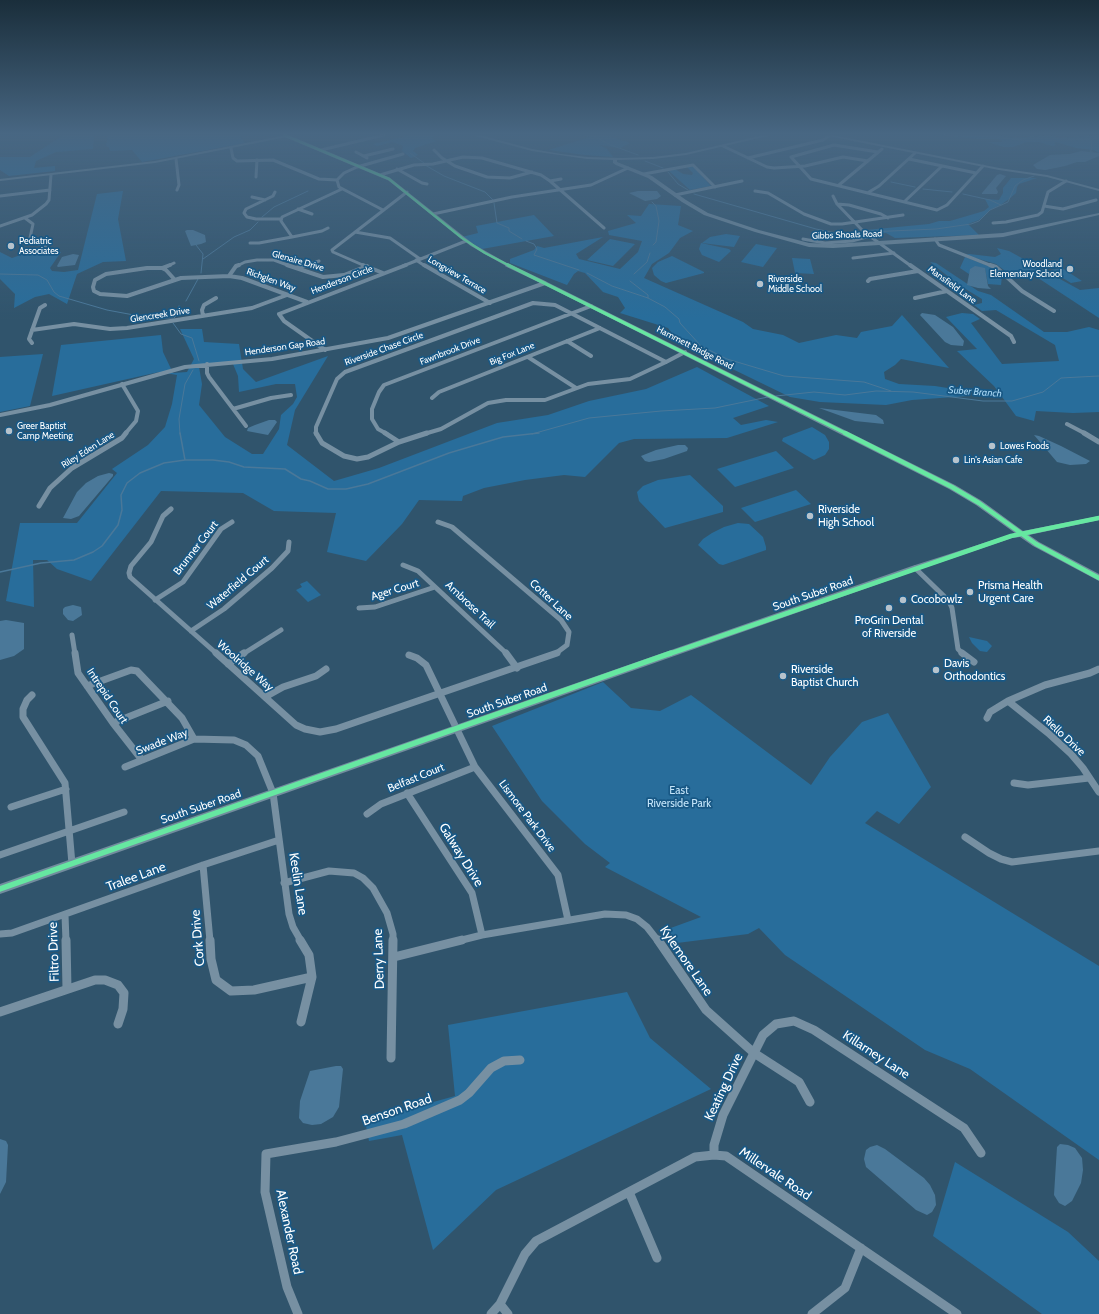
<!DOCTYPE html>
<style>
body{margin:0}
canvas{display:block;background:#30546c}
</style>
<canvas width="1099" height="1314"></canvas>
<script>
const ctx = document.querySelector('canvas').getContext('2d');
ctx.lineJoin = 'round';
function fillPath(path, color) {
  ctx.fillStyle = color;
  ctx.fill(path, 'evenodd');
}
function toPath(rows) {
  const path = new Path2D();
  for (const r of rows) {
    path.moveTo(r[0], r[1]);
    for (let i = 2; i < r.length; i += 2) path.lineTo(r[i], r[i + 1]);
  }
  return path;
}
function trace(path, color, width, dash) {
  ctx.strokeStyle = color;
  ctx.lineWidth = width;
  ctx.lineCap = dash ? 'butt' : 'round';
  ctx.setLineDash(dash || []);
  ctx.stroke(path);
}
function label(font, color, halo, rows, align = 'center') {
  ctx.font = font + ' Cabin,sans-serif';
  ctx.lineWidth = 3.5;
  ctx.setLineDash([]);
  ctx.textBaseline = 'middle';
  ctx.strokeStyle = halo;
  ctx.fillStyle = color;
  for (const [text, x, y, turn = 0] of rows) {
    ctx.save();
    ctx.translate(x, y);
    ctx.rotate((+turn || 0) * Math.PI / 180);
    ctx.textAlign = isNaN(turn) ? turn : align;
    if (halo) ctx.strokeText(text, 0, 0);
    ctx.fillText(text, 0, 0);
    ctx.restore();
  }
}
fillPath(toPath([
 [63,135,94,135,93,149,56,152,36,161,34,168,55,166,55,171,9,176,0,170,0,157,30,157],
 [108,135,241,135,240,136,245,143,142,162,132,150,110,151,109,147,106,146],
 [411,135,434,135,432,139,436,141,415,148,413,151,418,155,411,158,402,151,403,146,393,142,377,146,373,144],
 [584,135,605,135,630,143,620,148,600,145,607,149,613,157,585,155,549,150,589,137],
 [945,135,997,135,1016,138,1050,135,1058,138,1099,135,1099,153,1094,150,1076,148,1056,142,1054,143,1056,145,1053,146,1038,142,1027,142,1013,147,1004,147,988,142,1003,142,999,139,977,139],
 [693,166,711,186,690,190,669,171,675,169,683,174,692,175,693,173,687,167],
 [1011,178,1037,178,1019,184,1017,187,1016,193,1009,199,1002,204,990,210,979,220,968,224,979,235,895,238,886,233,872,234,866,230,929,224,939,221,950,221,984,211,989,207,985,199,999,200,1003,193,1003,188],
 [123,191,118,219,126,261,103,262,77,274,67,304,49,294,35,297,14,308,15,294,0,279,0,252,12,258,38,249,61,252,50,268,52,271,64,272,78,270,97,194],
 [649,204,681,206,678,225,693,231,680,238,669,253,652,264,644,278,743,322,753,329,783,335,799,343,836,335,857,338,861,332,892,326,902,315,949,368,901,359,895,365,884,372,885,379,899,384,935,386,966,391,968,396,912,400,886,405,820,402,790,397,679,343,668,328,620,313,625,308,618,297,603,292,585,273,578,271,574,274,567,285,510,263,510,259,534,250,537,246,544,248,603,237,576,254,579,259,620,269,638,252,642,241,609,235,608,231,636,223,627,215,641,216],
 [534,215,554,236,482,249,462,237,478,233,476,226],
 [726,234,740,236,734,247,702,243,710,237],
 [610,239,635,244,613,266,587,260],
 [701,243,729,249,731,251,719,262,702,255,699,249],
 [756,244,777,248,763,267,741,262],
 [997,248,1009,251,1080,290,1099,288,1099,318,1029,272,1008,273,996,264,965,255,969,254,995,257,1001,254],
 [672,256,704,272,704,273,666,283,661,281,654,275,652,268,658,262],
 [965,257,991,267,998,271,1002,276,1001,285,988,284,985,269,976,267,969,274,960,268],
 [792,258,810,259,814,274,795,273],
 [930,262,936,263,978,291,991,295,1044,332,1067,332,1089,327,1099,330,1099,412,1073,413,1036,411,1034,421,1016,416,994,386,957,351,977,349,946,317,962,313,973,314,980,319,971,323,1002,364,1059,361,1055,345,996,310,982,311,974,305,982,303,982,299,959,285],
 [1062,268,1082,281,1071,283,1050,270],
 [180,329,202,329,204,342,239,344,243,369,256,382,328,356,295,410,287,445,334,481,379,468,497,423,548,415,589,401,646,389,697,367,769,406,733,418,741,425,766,420,778,422,727,438,634,439,619,443,585,477,564,475,525,480,484,488,463,496,462,501,419,500,402,524,366,561,327,552,336,513,274,511,243,493,161,491,91,581,57,569,47,560,33,560,34,607,6,601,20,523,77,523,117,473,112,469,148,445,165,427,172,404,177,375,159,372,52,396,61,345,161,335,163,352,173,373,187,372,194,359],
 [233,364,238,376,239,392,276,384,295,384,297,397,293,404,281,415,279,429,263,454,252,454,225,437,199,405,202,384,199,367],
 [43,354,30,406,0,412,0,357],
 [812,427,825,435,829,442,829,449,825,455,814,460,782,441,783,438],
 [776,451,794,468,735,487,717,469],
 [690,475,723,506,723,512,665,528,639,501,637,492,643,486,658,480],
 [796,490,811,504,755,522,741,508],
 [738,523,749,524,763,537,766,547,766,550,723,565,719,564,698,545,703,539,712,533,724,527],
 [307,581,321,595,308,602,296,590,302,587,300,584],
 [969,637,987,641,992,646,987,652,980,651,972,643],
 [603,682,631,708,660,711,691,695,811,785,830,757,862,722,888,713,931,787,899,824,877,811,865,823,1099,966,1099,1160,970,1069,925,1050,785,955,759,928,748,934,677,943,668,929,701,917,605,867,610,863,585,844,542,801,492,726],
 [627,992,650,1038,711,1089,496,1190,433,1250,402,1135,369,1141,365,1121,455,1096,448,1025],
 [955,1162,1068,1232,1099,1261,1099,1314,1042,1314,933,1236]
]), '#286d9b');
fillPath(toPath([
 [1081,151,1099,153,1099,156,1085,162,1077,162,1065,166,1045,170,1037,169,1033,165,1050,155,1070,154],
 [1000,174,1006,176,996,188,998,192,997,194,982,194,982,193,997,175],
 [638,191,657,191,661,196,657,199,645,201,629,193],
 [187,230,193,230,205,235,206,242,201,244,191,246,185,231],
 [73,254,79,255,75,265,58,267,57,266,62,257],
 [975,266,985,268,988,286,991,289,978,288,967,285,970,269],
 [922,313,935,315,953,327,964,341,963,346,951,345,945,342,920,315],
 [819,408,876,415,883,420,884,424,855,421],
 [269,420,275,420,277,422,268,435,247,431,248,428,255,425],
 [1034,435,1039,436,1061,446,1090,461,1086,464,1070,465,1057,462],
 [678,445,685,445,688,448,687,451,664,459,649,462,645,461,641,456,656,450],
 [109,473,113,474,113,476,79,516,71,519,63,518,77,492,86,483,98,476],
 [73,605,81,607,82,615,73,621,68,620,63,614,63,609,65,607],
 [6,620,24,623,24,649,14,656,0,660,0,621],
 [336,1066,341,1066,343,1069,339,1107,333,1117,321,1124,312,1125,303,1123,299,1118,300,1101,310,1071],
 [0,1139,6,1141,8,1145,6,1182,0,1194],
 [1060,1144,1068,1145,1075,1148,1082,1158,1083,1170,1081,1183,1072,1201,1065,1206,1059,1203,1054,1195,1057,1147],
 [877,1145,885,1149,924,1178,930,1185,935,1195,936,1205,932,1212,927,1215,916,1210,866,1167,864,1159,866,1150,870,1147]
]), '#4a7899');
trace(toPath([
 [591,135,611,145,638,155],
 [944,135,980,136,1034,141,1094,139],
 [1092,152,1090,152,1092,148,1091,141,1099,135],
 [410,153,424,163],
 [645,161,663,168],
 [425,165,444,176,485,192,493,200],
 [668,172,678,184,688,190],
 [891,182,915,187],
 [923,189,952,192],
 [694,194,816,229,836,233,860,233],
 [963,194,990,200,1001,205],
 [652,202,656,206,659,221,656,242,653,245],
 [494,203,497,223,509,228,509,231,522,239],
 [262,217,274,207,308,191],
 [868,232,936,229,971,224,979,221,990,210,1008,202,1015,186,1023,180,1034,176],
 [526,241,534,244,537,249,534,255,579,270],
 [196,245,203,254,201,273],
 [203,259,234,237,250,230,258,222],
 [587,273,612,286,648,298,665,307,679,319,680,323,701,346,727,359,784,376,864,382,891,391],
 [0,274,38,275,47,280,54,292,59,296,107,310,150,318,173,318],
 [634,274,647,262,650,253],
 [630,281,648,295,648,298],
 [186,301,198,279],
 [174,318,178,314,179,306],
 [173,323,181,334,192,338,199,361],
 [776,396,814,392,845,395,876,391,913,392,983,401,1012,401,1043,392,1061,378,1099,376],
 [180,434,179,419,185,384,193,370],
 [532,434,589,418,661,411,715,408,768,397]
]), '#4a7899', 1);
trace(toPath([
 [180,433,185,460],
 [0,572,41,563,74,560,93,552,102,546,118,525,122,510,121,495,127,483,140,473,164,463,185,460,213,460,229,462,244,467,285,469,301,479,310,481,328,489,346,489,368,484,449,453,503,437,539,433]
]), '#4a7899', 1.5);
trace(toPath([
 [284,135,389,179,472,245,509,266],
 [723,146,767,167,774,168,805,166,843,157,868,161],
 [231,148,233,158,237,161,273,160,319,179,337,180],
 [321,150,384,135],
 [434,150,442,158,455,166,487,177,510,178,532,172],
 [356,152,367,158],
 [878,152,834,145,791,157,811,179,937,210,947,205,983,166],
 [364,156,393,149],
 [748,158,823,140,829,136],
 [176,159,179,185,177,190],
 [909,159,976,173],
 [397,169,422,183,427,184],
 [644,174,693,165,715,187],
 [380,175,414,165,433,164,463,157,482,158,541,175,550,181,604,228],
 [256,177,257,160],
 [550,181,561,179],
 [839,185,882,149],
 [755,191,768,193,804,214,831,224,842,224,903,215],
 [275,192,273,196,246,209,244,213,247,217,256,219,281,219],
 [869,192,879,186,915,153],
 [675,195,742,181],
 [0,196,50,190],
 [833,196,837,204,864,232,911,266],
 [252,197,265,200],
 [904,202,942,166],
 [837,204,849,205,881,214,888,218],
 [1044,206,1063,209,1096,200],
 [298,209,312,214],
 [383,210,339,187,337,180,344,173,357,167,403,154],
 [433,214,512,197,591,185,628,168],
 [25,218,33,224,30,238,39,244,46,246],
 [993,223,1006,222,1038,215,1042,212,1048,192,1066,181],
 [0,226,32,215,46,204,49,200,51,175],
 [355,232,390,238,420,259],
 [292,237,281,221,282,217,342,189],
 [803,239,825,243,852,241,870,236],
 [935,239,939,245,992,266],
 [250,243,259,243,292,237,322,231,328,228],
 [853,258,894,253],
 [416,260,425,266],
 [168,266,174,263],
 [237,266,245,262,257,260,274,260,290,266],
 [304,266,319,261],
 [365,266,333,252,332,250,407,192],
 [403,266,466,241]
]), '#7790a2', 3);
trace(toPath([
 [287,265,323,277,344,275,367,266],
 [363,265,383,273],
 [424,265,490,303],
 [507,265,545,283],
 [910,265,1011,336,1014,342],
 [990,265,996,267,1022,291,1054,311],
 [147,268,162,268,166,270,175,280,127,296,100,294,94,291,93,287,95,280,106,274,147,268],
 [162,268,170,265],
 [296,268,307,265],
 [229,276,236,266,239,265],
 [175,280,181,278,229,276,242,278,307,302],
 [868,281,870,279,918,271],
 [915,298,947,291],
 [203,316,202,310,204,305,216,298],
 [32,330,74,324,110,329,127,328,252,308,287,295],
 [567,341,591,356],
 [32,343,29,339,40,308,45,305],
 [325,350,284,321,279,314,406,265],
 [528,357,576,388],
 [666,362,685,352],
 [207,364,207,373,209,377,246,426],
 [122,384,138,411,136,421,125,434],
 [432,398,439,392,600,328],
 [233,409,271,398,291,395],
 [0,415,50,405,185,367,272,359,388,338,545,283],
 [1067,424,1086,434],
 [316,434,316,427,337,379,345,372,533,303,555,305,666,362],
 [387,434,378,429,372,419,372,409,379,392,384,385,591,306],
 [424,434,441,429,488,403,506,400,545,400,588,384,630,379,666,362]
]), '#7790a2', 4);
trace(toPath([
 [316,433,322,443,344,456,357,459,368,457,399,442,427,433],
 [385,433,399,442],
 [1084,433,1099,442],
 [39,506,50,488,72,468,122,438,126,433],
 [171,509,163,516,151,542,131,566,129,573,130,577,217,654],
 [438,522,452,527,561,620,569,632,567,645,555,654],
 [403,565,418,571,507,654],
 [915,568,949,601,952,608,958,649,963,654],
 [155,600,183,582,221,529,232,522],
 [359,608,375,607,435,587],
 [191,631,224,609,272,568,288,551,289,542],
 [72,635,75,654],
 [243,654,281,630]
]), '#7790a2', 5);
trace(toPath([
 [75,653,78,673,113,723,142,760],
 [216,653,296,725,305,729,320,732,336,729,557,653],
 [506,653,517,668],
 [962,653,974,662],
 [409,655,417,658,426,665,475,767,558,875,568,920],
 [228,664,244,653],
 [87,686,131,670,137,671,182,718,194,739],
 [32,695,27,700,23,709,23,717,65,783,72,864],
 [265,697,283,687,316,676,326,669],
 [1008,701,1048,733,1071,754,1083,768,1099,792],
 [987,718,990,712,1008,701,1045,685,1090,673,1099,669],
 [113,723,168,701],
 [125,767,194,739,234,740,246,745,258,756,273,793,289,914,293,927,301,941],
 [1014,783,1028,785,1089,778],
 [407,793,472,893,482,935],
 [11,807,66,789],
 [367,814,381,804,475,767],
 [965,837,989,853,1001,859,1012,862,1099,851],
 [0,855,124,812],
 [203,865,210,941],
 [284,883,329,871,354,873,363,878,373,888,387,913,393,934,393,941],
 [65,915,66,941],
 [0,934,12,933,203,865,279,840],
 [458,941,482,935,605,914,626,915,637,919,647,927,658,941]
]), '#7790a2', 7);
trace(toPath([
 [66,940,67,989],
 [210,940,211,959,216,980,231,991,254,990,312,977],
 [300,940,309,955,312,977,301,1022],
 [658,940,706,1010,754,1053,799,1082,810,1102],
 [394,957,462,940],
 [0,1012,95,980,105,980,118,985,124,993,123,1009,118,1024],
 [391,1058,393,940],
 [714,1155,714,1145,723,1115,763,1035,776,1024,794,1021,814,1030,964,1128,981,1153],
 [629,1192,657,1258],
 [500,1304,508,1314],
 [298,1314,287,1287,265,1192,266,1154,336,1142,404,1124,460,1100,469,1093,491,1068,504,1061,520,1060],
 [491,1314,500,1304,525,1254,536,1241,695,1157,714,1155,726,1156,957,1314],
 [812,1314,845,1288,861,1248]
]), '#7790a2', 9);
fillPath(toPath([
 [472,135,480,135,532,149,561,154,587,157,622,158,653,157,686,153,763,135,772,135,686,155,653,159,617,160,617,162,652,176,686,200,708,213,759,230,809,243,833,244,1003,233,1099,213,1099,215,1003,237,833,248,809,247,755,232,704,215,682,202,648,178,616,165,613,163,613,160,587,159,532,151,472,135],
 [823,135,833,135,999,168,1047,175,1099,189,1099,191,1047,177,999,170,823,135],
 [543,282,547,282,955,485,982,501,1023,531,1099,516,1099,520,1029,535,1039,542,1099,574,1099,581,1033,546,1020,537,1012,538,918,570,0,894,0,884,912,566,1015,533,976,505,949,489,543,284,543,282]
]), '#728c9e');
fillPath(toPath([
 [286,135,297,135,155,163,0,181,0,179,155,161,286,135]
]), '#76909f');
trace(toPath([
 [284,135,389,179,462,238,485,253,510,266]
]), '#66e7a1', 2.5);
trace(toPath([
 [508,265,847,434]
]), '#66e7a1', 3.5);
trace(toPath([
 [845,433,952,487,979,503,1036,544,1099,578],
 [669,654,1011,536,1099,518]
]), '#66e7a1', 4.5);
trace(toPath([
 [0,889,671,653]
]), '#66e7a1', 5.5);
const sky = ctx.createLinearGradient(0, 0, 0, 319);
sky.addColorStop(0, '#1a2e3b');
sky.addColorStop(0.42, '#486783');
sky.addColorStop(1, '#48678300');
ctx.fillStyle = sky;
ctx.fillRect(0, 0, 1099, 319);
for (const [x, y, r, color] of [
 [11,246,4,"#b7c3cc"],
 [1070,269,4,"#b7c3cc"],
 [760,284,4,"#b7c3cc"],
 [9,431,4,"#b7c3cc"],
 [992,446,4,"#b7c3cc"],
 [956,460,4,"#b7c3cc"],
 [810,516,4,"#b7c3cc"],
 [970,592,4,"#b7c3cc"],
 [903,600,4,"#b7c3cc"],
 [889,608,4,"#b7c3cc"],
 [936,670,4,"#b7c3cc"],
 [783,676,4,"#b7c3cc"]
]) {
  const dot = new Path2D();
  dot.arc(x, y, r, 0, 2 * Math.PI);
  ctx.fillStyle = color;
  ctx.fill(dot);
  trace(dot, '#185885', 1.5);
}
label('9px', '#fff', '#185885', [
 ["Gibbs Shoals Road",847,235,-2],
 ["Glenaire Drive",298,261,16],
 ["Longview Terrace",457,275,30],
 ["Richglen Way",271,280,20],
 ["Henderson Circle",342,280,-21],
 ["Mansfield Lane",952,285,36],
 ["Glencreek Drive",160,315,-9],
 ["Henderson Gap Road",285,347,-8],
 ["Hammett Bridge Road",695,348,27],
 ["Riverside Chase Circle",384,349,-20],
 ["Fawnbrook Drive",450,351,-21],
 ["Big Fox Lane",512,354,-22],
 ["Riley Eden Lane",88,450,-32]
]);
label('9px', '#fff', '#185885', [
 ["Pediatric",19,241],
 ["Associates",19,251],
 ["Woodland",1062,264,"right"],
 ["Elementary School",1062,274,"right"],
 ["Riverside",768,279],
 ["Middle School",768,289],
 ["Greer Baptist",17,426],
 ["Camp Meeting",17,436],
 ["Lowes Foods",1000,446],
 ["Lin's Asian Cafe",964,460]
], 'left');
label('italic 10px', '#a9d7f4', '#185885', [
 ["Suber Branch",975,392,4]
]);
label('11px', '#fff', '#185885', [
 ["Riverside",818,510],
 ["High School",818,523],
 ["Prisma Health",978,586],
 ["Urgent Care",978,599],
 ["Cocobowlz",911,600],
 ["ProGrin Dental",889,621,"center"],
 ["of Riverside",889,634,"center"],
 ["Davis",944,664],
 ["Orthodontics",944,677],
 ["Riverside",791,670],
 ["Baptist Church",791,683]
], 'left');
label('11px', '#fff', '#185885', [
 ["Brunner Court",196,548,-52],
 ["Waterfield Court",238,583,-40],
 ["Ager Court",395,590,-17],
 ["South Suber Road",813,594,-19],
 ["Cotter Lane",551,600,43],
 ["Ambrose Trail",470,605,43],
 ["Woolridge Way",245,666,41],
 ["Intrepid Court",107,696,56],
 ["South Suber Road",507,701,-19],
 ["Riello Drive",1064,736,43],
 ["Swade Way",162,742,-21],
 ["Belfast Court",416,778,-22],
 ["South Suber Road",201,807,-19],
 ["Lismore Park Drive",527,816,53]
]);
label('11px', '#c3e4f9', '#185885', [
 ["East",679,791],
 ["Riverside Park",679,804]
]);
label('13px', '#fff', '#185885', [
 ["Galway Drive",461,855,58],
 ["Tralee Lane",136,877,-20],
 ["Keelin Lane",298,884,81],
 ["Cork Drive",198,938,-95],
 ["Filtro Drive",54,952,-92],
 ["Derry Lane",379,959,-92],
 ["Kylemore Lane",686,961,55],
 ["Killarney Lane",876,1055,33],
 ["Keating Drive",724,1087,-65],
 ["Benson Road",397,1110,-19],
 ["Millervale Road",775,1174,34],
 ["Alexander Road",289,1232,78]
]);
</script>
